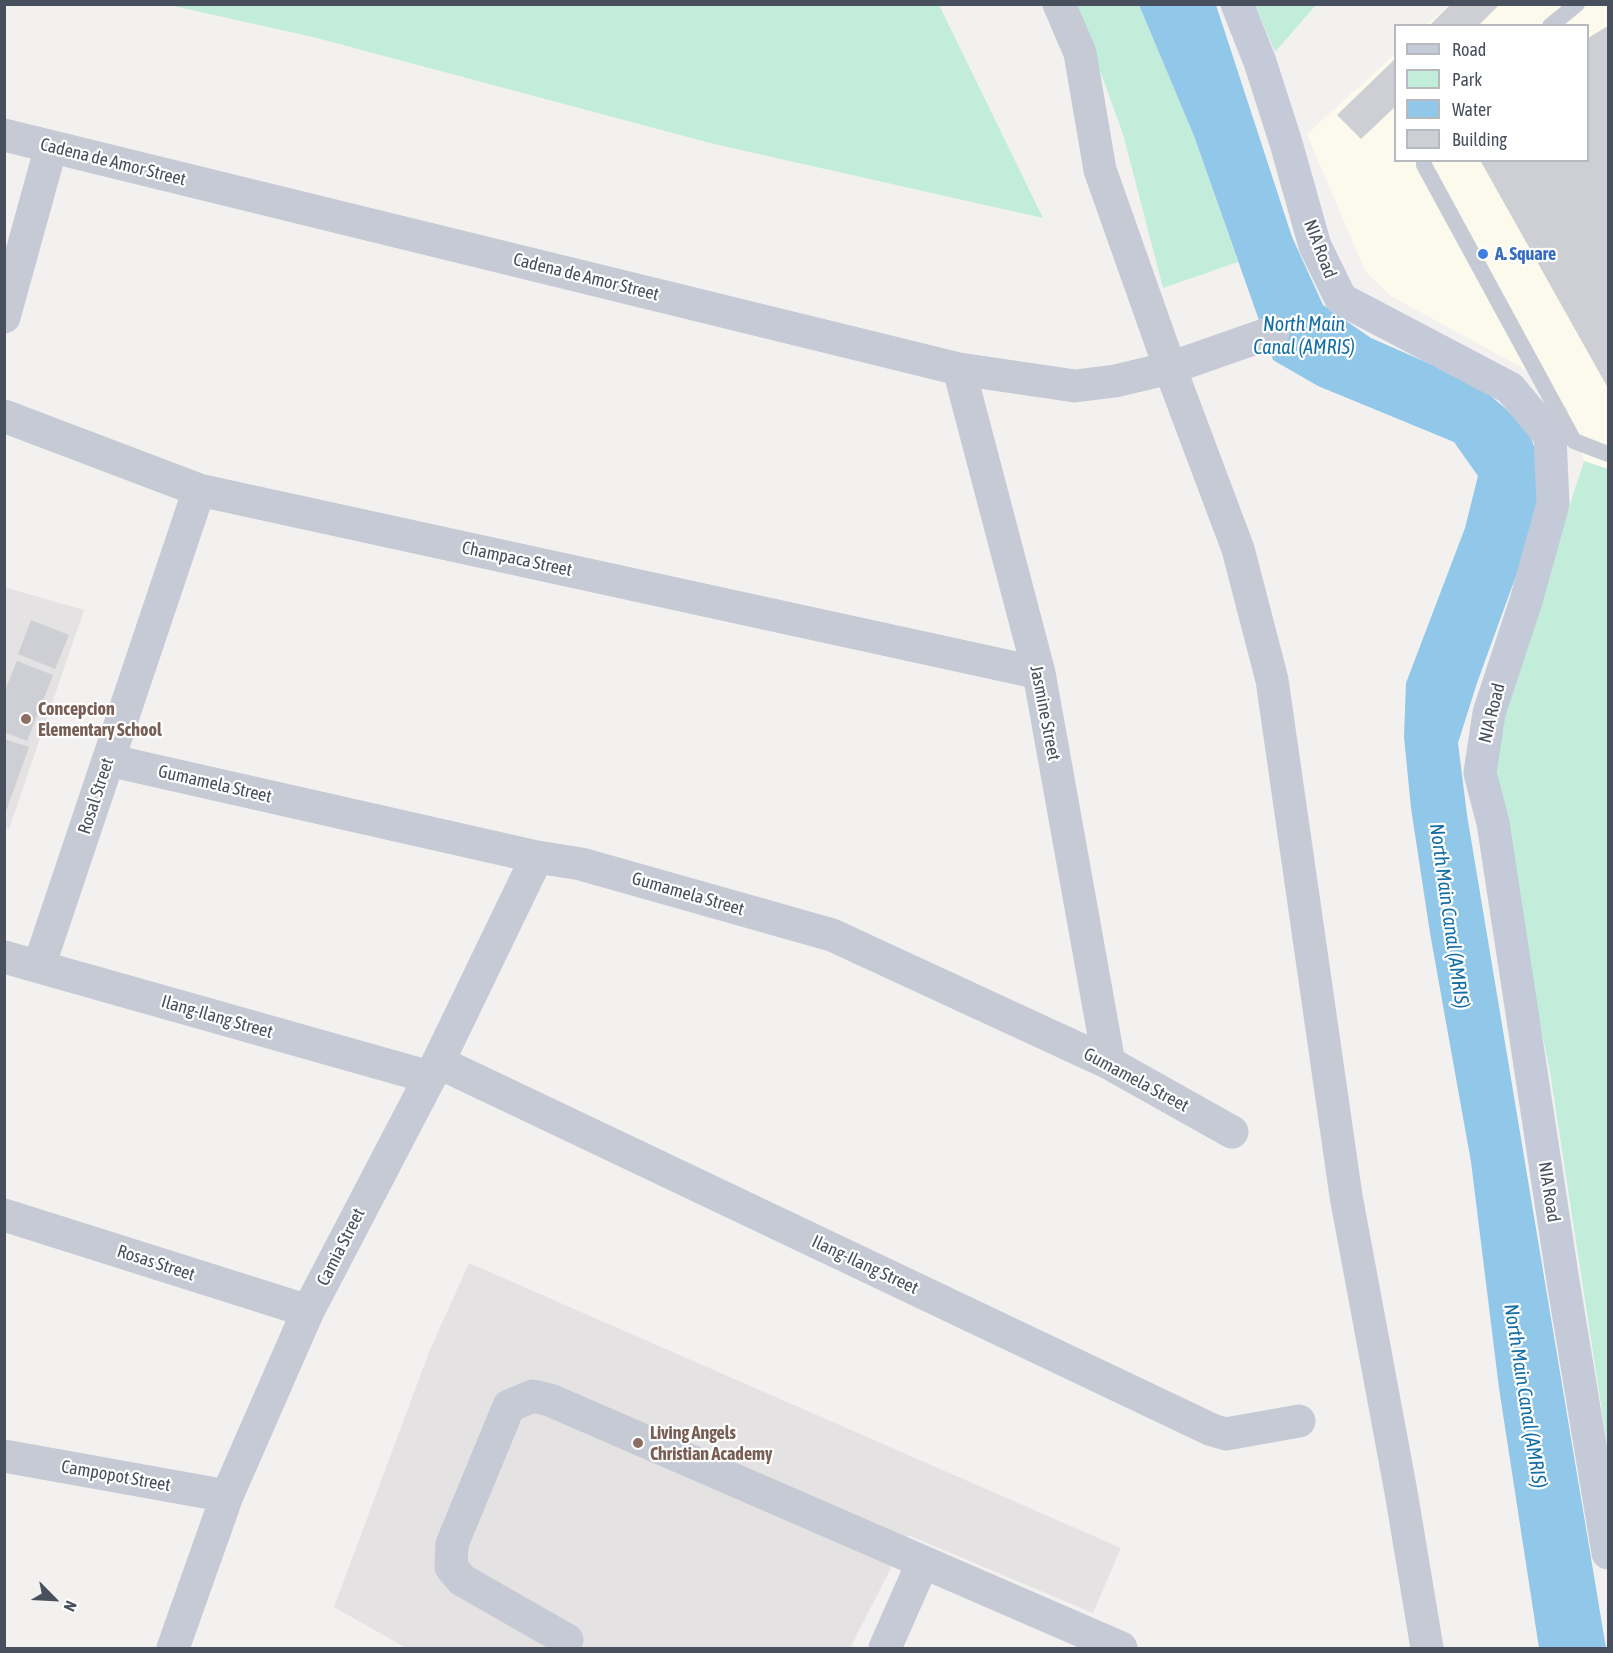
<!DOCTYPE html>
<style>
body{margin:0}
#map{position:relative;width:1613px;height:1653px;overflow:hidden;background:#f3f1f0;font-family:"Asap Condensed",sans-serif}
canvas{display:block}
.frame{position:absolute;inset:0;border:6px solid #49505d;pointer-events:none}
.legend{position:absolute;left:1394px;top:24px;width:195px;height:138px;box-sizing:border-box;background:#fff;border:2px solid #b6b9be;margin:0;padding:8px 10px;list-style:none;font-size:18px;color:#49505d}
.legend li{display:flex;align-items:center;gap:12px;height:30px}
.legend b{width:30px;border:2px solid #b6b9be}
.north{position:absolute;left:24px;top:1569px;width:60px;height:60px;-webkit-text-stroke:4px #fff;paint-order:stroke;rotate:114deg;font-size:16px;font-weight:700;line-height:24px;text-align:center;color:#49505d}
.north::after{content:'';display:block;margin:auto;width:21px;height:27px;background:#49505d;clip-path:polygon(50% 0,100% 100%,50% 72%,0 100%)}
</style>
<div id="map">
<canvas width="1613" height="1653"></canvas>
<div class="frame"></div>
<ul class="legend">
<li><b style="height:8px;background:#c4cad8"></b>Road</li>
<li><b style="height:16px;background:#c2edda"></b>Park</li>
<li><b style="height:16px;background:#91c7e8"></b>Water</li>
<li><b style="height:16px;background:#cecfd5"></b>Building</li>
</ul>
<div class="north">N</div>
</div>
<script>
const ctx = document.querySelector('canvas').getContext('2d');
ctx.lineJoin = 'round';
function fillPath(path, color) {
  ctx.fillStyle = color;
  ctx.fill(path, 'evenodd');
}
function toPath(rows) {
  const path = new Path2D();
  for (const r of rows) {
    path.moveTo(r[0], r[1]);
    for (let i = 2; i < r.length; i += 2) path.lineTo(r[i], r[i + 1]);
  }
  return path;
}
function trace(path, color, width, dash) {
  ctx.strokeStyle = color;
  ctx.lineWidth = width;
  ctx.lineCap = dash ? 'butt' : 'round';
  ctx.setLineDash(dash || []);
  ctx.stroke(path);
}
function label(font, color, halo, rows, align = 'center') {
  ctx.font = font + ' "Asap Condensed",sans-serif';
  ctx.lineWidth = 4.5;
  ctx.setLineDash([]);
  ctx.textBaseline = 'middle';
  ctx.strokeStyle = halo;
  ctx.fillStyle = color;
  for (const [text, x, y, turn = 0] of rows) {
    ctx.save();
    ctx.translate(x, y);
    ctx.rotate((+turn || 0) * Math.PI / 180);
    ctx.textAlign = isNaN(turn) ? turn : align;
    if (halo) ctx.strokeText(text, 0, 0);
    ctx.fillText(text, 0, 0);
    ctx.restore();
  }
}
fillPath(toPath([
 [1449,5,1608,5,1608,469,1584,461,1567,409,1556,393,1521,367,1391,296,1365,271,1307,134,1395,54,1396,160,1588,160,1588,26,1426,25]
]), '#fcfaec');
fillPath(toPath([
 [4,587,84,610,9,829,4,827],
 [469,1263,1121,1548,1093,1613,908,1535,850,1648,406,1648,334,1607,429,1352]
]), '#e4e2e2');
fillPath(toPath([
 [169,5,939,5,1043,218,714,144,313,37],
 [1072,5,1139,5,1194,136,1238,262,1163,288,1123,134,1094,54],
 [1255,5,1316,5,1275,52],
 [1584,461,1608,469,1608,1450,1550,1072,1520,925,1495,764,1496,736]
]), '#c2edda');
fillPath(toPath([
 [1139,5,1216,5,1292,237,1323,305,1371,338,1478,385,1527,427,1540,463,1537,518,1477,683,1458,743,1467,815,1606,1648,1539,1648,1499,1388,1471,1162,1430,933,1411,808,1404,737,1406,683,1465,528,1478,476,1454,442,1318,386,1273,360,1194,136]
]), '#91c7e8');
fillPath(toPath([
 [1451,4,1500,4,1478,26,1429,26],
 [1608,26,1608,388,1480,160,1588,160,1588,38],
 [1396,58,1396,106,1361,139,1337,115],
 [31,620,69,635,55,669,18,654],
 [17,661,53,675,27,741,4,732,4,693],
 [4,739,29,747,5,814,4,814]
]), '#cecfd5');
trace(toPath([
 [1550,26,1577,4],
 [1424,160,1424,165,1574,441,1608,454]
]), '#c5cad4', 16);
trace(toPath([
 [1059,4,1080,53,1100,170,1170,368,1238,549,1272,680,1346,1196,1401,1492,1427,1648],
 [4,135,959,369,1075,386,1115,381,1170,368,1273,332],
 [4,317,51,147],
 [959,369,1039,673,1109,1063],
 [4,416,199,490,1039,673],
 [108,760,537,857,581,864,832,935,1109,1063,1232,1132],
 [4,957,429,1077],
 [39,966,199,490],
 [438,1062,1212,1430,1226,1434,1299,1421],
 [4,1215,308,1311],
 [4,1456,227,1496],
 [567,1640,462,1580,451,1567,452,1544,509,1406,533,1396,550,1400,1121,1648],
 [173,1648,227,1496,308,1311,438,1062,537,857],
 [885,1648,923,1562]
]), '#c5cad4', 33);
trace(toPath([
 [1237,4,1260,62,1286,143,1315,246,1341,299,1510,388,1550,436,1553,504,1526,601,1489,713,1480,773,1493,823,1563,1281,1608,1553]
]), '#c4cad8', 33);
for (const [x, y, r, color] of [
 [1483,254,6,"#3f7fe0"],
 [26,719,6,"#8d6e63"],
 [638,1443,6,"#8d6e63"]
]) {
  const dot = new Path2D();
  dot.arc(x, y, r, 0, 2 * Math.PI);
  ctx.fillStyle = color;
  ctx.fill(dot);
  trace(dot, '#fff', 2);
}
label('18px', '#49505d', '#fff', [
 ["Cadena de Amor Street",113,162,14],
 ["NIA Road",1320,249,69],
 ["Cadena de Amor Street",586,277,14],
 ["Champaca Street",517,559,12],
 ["Jasmine Street",1045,713,79],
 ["NIA Road",1492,713,-76],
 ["Gumamela Street",215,784,13],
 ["Rosal Street",96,796,-72],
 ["Gumamela Street",688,894,16],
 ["Ilang-Ilang Street",217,1017,16],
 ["Gumamela Street",1136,1080,28],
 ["NIA Road",1549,1192,81],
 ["Camia Street",341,1247,-63],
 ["Rosas Street",156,1263,18],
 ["Ilang-Ilang Street",865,1265,25],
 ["Campopot Street",116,1476,10]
]);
label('bold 18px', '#366cbe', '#fff', [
 ["A. Square",1495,254]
], 'left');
label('bold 18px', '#785e54', '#fff', [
 ["Concepcion",38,709],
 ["Elementary School",38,730],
 ["Living Angels",650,1433],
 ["Christian Academy",650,1454]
], 'left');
label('italic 20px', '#136ea6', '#fff', [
 ["North Main",1304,325],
 ["Canal (AMRIS)",1304,348],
 ["North Main Canal (AMRIS)",1449,916,82],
 ["North Main Canal (AMRIS)",1525,1396,81]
]);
</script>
